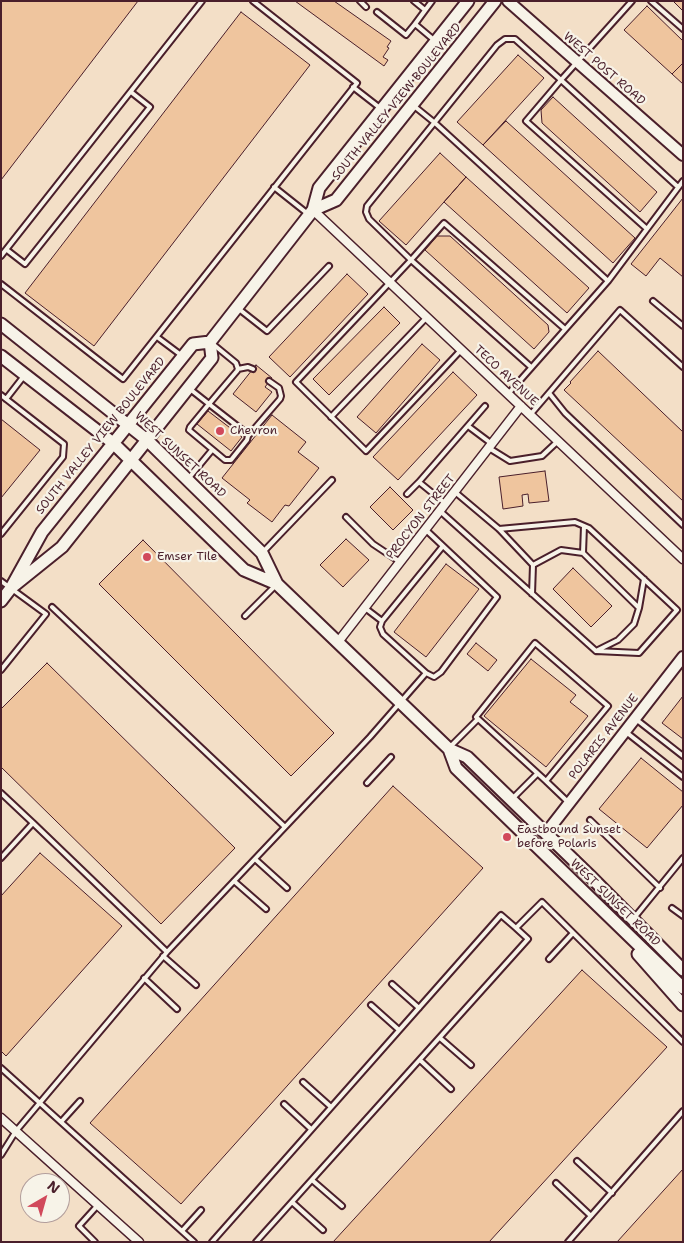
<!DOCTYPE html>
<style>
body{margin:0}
#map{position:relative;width:684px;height:1243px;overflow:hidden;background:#f5ead9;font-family:"Shantell Sans",sans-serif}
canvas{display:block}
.frame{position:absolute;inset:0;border:2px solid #4a1f2b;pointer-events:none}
.north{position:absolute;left:20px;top:1173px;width:50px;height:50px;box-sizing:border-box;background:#f7f3e8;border:1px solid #b29e9c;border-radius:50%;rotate:38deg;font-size:14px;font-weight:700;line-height:20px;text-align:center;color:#4a1f2b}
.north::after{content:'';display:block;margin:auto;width:18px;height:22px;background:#d1495b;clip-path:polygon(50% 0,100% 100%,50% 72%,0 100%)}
</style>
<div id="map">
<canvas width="684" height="1243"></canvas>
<div class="frame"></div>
<div class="north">N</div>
</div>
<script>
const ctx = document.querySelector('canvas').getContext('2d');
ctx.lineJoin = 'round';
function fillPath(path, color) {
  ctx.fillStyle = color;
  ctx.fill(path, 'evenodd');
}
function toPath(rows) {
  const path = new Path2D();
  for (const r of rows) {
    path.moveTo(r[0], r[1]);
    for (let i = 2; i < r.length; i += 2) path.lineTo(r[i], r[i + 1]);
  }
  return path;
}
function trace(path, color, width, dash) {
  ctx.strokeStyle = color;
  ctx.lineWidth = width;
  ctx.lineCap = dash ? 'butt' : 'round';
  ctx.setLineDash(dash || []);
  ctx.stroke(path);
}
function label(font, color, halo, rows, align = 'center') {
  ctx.font = font + ' "Shantell Sans",sans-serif';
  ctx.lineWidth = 4.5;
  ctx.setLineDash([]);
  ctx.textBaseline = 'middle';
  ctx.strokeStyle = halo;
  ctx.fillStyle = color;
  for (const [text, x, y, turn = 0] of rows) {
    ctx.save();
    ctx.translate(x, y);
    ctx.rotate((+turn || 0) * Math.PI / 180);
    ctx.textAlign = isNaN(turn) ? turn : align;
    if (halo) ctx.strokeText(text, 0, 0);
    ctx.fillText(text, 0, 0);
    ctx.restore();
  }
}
fillPath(toPath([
 [1,1,683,1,683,1242,1,1242],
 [30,1183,60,1183,60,1213,30,1213]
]), '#f3dfc7');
const building = toPath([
 [1,1,138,1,1,180,1,1],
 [295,1,334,1,391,41,387,47,389,48,383,57,388,60,384,66,295,1],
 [673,1,683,1,683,11,673,1],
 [647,6,683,41,683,63,672,74,624,30,647,6],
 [241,12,310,65,94,346,25,293,241,12],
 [518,55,544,78,483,145,457,122,518,55],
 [683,63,683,84,672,74,683,63],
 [553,97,657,192,640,212,542,123,541,110,553,97],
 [506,121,635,238,613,263,483,145,506,121],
 [440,153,466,177,406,245,379,221,440,153],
 [466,177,589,288,567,313,444,202,466,177],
 [683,198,683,277,660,258,646,276,631,264,683,198],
 [437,236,450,236,548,325,549,332,534,349,425,250,437,236],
 [347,274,368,294,290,377,269,357,347,274],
 [384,307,400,323,329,395,313,379,384,307],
 [422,344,440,360,376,433,357,417,422,344],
 [598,351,683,432,683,501,564,390,571,383,570,382,598,351],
 [256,365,272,378,265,387,272,392,256,412,233,394,256,365],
 [453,372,477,395,398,480,373,457,453,372],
 [208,411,242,437,231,451,197,424,208,411],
 [272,415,306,442,298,452,319,468,289,506,285,505,272,522,247,503,250,500,222,478,272,415],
 [1,419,40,450,1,498,1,419],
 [545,471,549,501,529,503,528,494,522,495,523,506,503,509,499,477,545,471],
 [390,487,413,510,393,530,370,507,390,487],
 [346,539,369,560,343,587,320,565,346,539],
 [143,540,334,733,291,776,99,584,143,540],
 [446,564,479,589,426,657,394,632,446,564],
 [573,568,612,606,591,627,553,589,573,568],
 [476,643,497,660,488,671,467,654,476,643],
 [531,659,576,695,570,702,588,716,546,767,484,716,531,659],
 [47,663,235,848,161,924,1,767,1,709,47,663],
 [683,696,683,739,662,723,683,696],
 [641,758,683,792,683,805,647,848,599,809,641,758],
 [393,786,483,868,181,1204,90,1123,393,786],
 [40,853,122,926,6,1056,1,1051,1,896,40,853],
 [582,970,667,1047,489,1242,333,1242,582,970],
 [683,1169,683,1242,617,1242,683,1169]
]);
fillPath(building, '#efc59e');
trace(building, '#4a1f2b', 1);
const service = toPath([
 [360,1,366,7],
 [414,1,425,10],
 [432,1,415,24,434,40],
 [651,1,683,29],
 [377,12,406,35,415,24],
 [353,87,380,108],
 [414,106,435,123,608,281],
 [274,187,308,214],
 [647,229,526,121,561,80,678,187],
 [7,250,25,264,150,107,131,92],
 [1,256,202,1],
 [1,284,123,379,357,83,253,1],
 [653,301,683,326],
 [239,309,267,331,329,266],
 [157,337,181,355],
 [461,350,366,451,296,382,411,260,369,219,366,212,367,206,497,45,505,39,515,39,561,80,632,1],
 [531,367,411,260,444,223,565,329],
 [238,369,248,367,253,369],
 [190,389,209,404,245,432,248,436,247,440,231,460,225,460,189,430,190,427,209,404,237,371,238,369,236,363,214,345],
 [549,393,565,413,683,525],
 [508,394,608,281,683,181],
 [1,395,64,444,63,457,1,534],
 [6,399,24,376],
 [530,415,620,310,683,367],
 [331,417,427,317],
 [468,426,492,444],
 [248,436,280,399,281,396,279,388,269,381],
 [489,448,510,461,542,456,558,441],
 [188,479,212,450],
 [455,492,499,529,533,565,532,594],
 [407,494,419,482],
 [446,504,419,482,485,406],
 [440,511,596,651,639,653,677,610,589,528,575,522,499,529],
 [346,517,373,544,400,562],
 [264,551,332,480],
 [583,553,584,526],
 [533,565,561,550,583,553,639,608,634,624,618,640,596,651],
 [1,581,46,614,1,670],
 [52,607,285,827],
 [365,608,382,621,380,627,383,634,426,673,434,677,441,672,497,597,426,530],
 [639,608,644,579],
 [245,616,275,586],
 [382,621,443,546],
 [637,720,683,756],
 [626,732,683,777],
 [450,747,478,719],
 [546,781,476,717,535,643,608,706,546,781,569,803],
 [367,783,391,757],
 [1,793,33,823,1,858],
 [513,798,537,774],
 [590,820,660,888],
 [255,859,287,888],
 [234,881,266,909],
 [672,908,683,916],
 [634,918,683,858],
 [167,952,370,737,426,673],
 [163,956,196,985],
 [549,959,573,933],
 [144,978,177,1009],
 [392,984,419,1008],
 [371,1005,399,1030],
 [440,1038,471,1065],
 [420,1060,451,1089],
 [1,1068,194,1242],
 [303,1082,331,1107],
 [284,1104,311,1129],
 [61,1122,80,1101],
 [1,1155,16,1131,167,952,33,823],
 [577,1161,612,1193],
 [312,1180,342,1206],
 [556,1183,591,1216],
 [292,1202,323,1230],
 [182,1231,201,1210],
 [95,1242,79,1226,98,1205],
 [212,1242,501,915,516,928,542,902,683,1042],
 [256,1242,528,939,516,928],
 [568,1242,683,1111]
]);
const minor = toPath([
 [313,210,683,559],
 [338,642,521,406],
 [1,1118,139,1242]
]);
const tertiary = toPath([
 [508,1,683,155],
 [546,833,683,657]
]);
const secondary = toPath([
 [313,210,336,200,495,1],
 [1,324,147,440,262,553,277,584],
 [1,356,113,443,244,570,277,584,449,749,467,757,591,877,683,970],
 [11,588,62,547,212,358,210,342,313,210,319,188,468,1],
 [1,601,11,588,42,532,193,344,210,342],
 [449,749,456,768,683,988],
 [638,954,683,1005]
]);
trace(service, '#4a1f2b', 8);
trace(minor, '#4a1f2b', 11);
trace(tertiary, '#4a1f2b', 14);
trace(secondary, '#4a1f2b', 15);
trace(service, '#f7f3e8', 4);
trace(minor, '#f7f3e8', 8);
trace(tertiary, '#f7f3e8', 10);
trace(secondary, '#f7f3e8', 11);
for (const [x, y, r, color] of [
 [220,431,5,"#d1495b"],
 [147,557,5,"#d1495b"],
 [507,837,5,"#d1495b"]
]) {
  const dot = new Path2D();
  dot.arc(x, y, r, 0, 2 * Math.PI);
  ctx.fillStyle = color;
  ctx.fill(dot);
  trace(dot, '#f7f3e8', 2);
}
label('12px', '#4a1f2b', '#f7f3e8', [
 ["WEST POST ROAD",604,69,41],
 ["SOUTH VALLEY VIEW BOULEVARD",397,102,-51],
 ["TECO AVENUE",506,376,43],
 ["SOUTH VALLEY VIEW BOULEVARD",101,436,-51],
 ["WEST SUNSET ROAD",180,455,43],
 ["PROCYON STREET",421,517,-52],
 ["POLARIS AVENUE",604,737,-52],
 ["WEST SUNSET ROAD",615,903,44]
]);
label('12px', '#4a1f2b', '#f7f3e8', [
 ["Chevron",230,431],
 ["Emser Tile",157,557],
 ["Eastbound Sunset",517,830],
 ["before Polaris",517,844]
], 'left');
</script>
